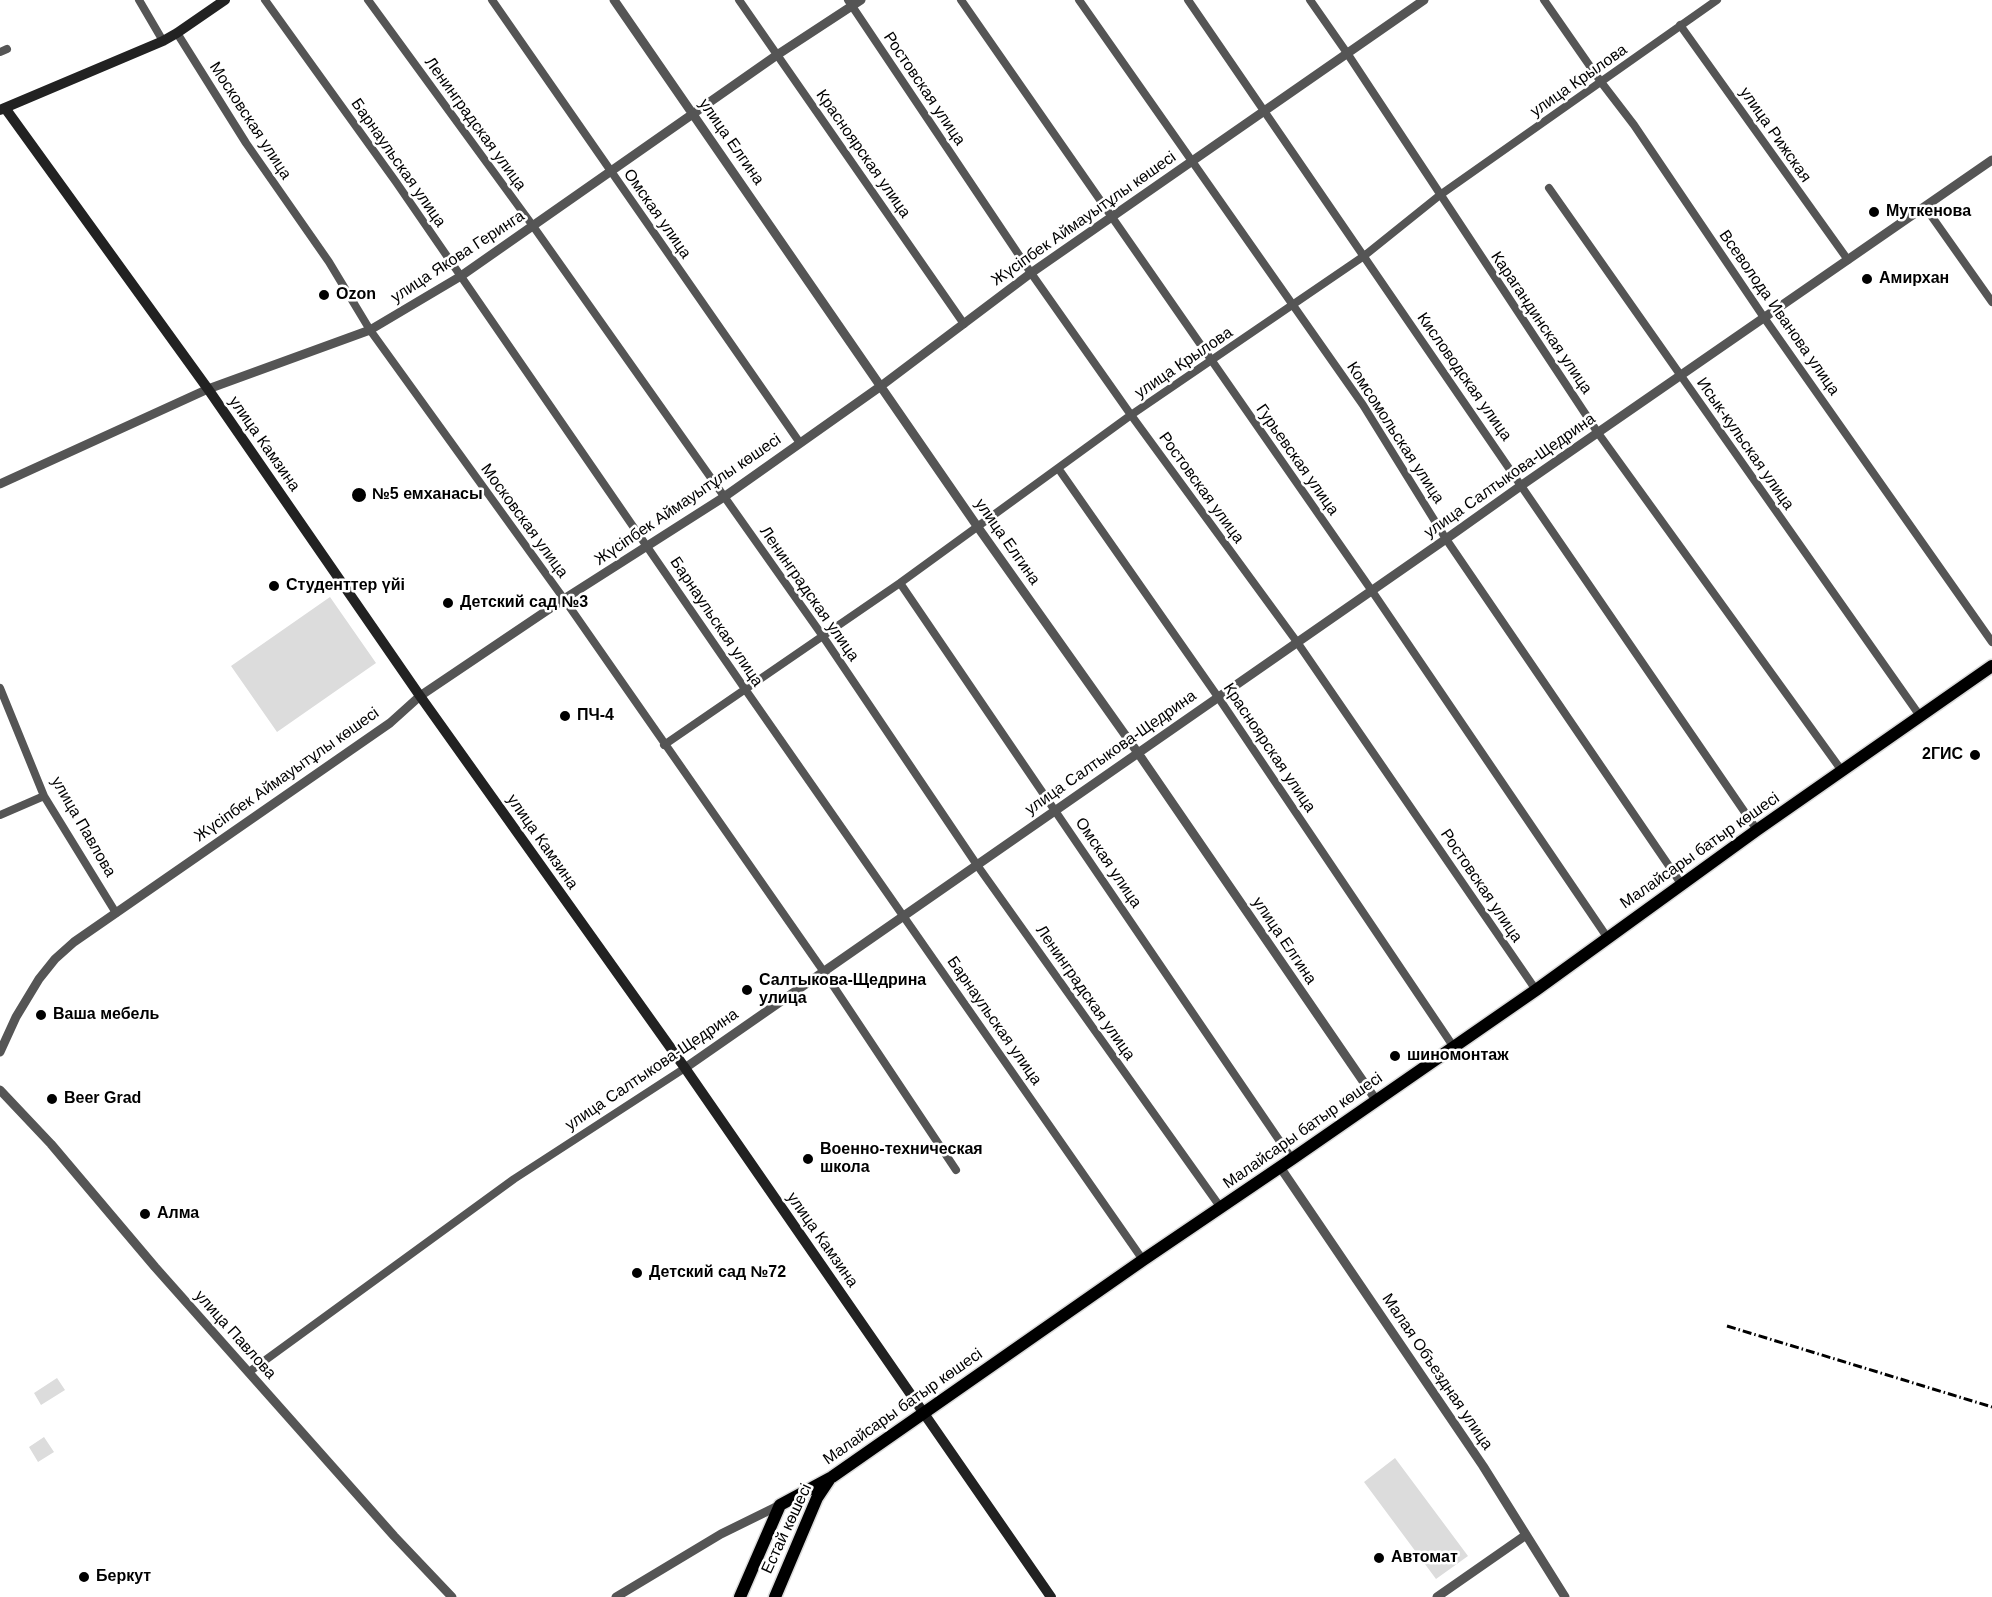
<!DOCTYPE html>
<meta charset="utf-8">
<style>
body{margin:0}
canvas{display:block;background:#fff}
</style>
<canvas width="1992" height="1597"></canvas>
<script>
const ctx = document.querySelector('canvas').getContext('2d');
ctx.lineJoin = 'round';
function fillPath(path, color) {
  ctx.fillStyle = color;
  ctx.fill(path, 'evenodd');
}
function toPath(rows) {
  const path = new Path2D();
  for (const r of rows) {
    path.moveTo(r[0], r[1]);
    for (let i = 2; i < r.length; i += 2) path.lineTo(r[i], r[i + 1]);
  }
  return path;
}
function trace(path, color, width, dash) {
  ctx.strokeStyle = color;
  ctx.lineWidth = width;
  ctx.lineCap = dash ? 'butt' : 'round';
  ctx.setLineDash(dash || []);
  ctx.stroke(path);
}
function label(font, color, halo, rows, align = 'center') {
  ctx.font = font + ' Helvetica,sans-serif';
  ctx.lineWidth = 5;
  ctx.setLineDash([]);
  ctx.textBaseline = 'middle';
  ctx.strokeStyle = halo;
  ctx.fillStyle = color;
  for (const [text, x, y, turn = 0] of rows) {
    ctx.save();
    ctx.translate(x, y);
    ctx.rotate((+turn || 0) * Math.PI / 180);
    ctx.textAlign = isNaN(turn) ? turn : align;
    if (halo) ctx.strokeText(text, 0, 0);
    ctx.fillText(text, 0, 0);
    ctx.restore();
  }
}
fillPath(toPath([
 [330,597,376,663,277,732,231,666],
 [57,1378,65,1390,41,1405,34,1393],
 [44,1437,54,1452,38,1462,29,1447],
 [1395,1458,1468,1556,1436,1579,1364,1482]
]), '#dcdcdc');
const primary = toPath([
 [740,1597,780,1505,832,1477,1143,1260,1292,1159,1536,990,1757,830,1992,666],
 [775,1597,817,1498,829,1480]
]);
trace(primary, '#dbdbdb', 15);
trace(toPath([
 [139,0,163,41],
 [265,0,396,182,745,689,1143,1260],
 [368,0,533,226,822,635,977,865,1221,1208],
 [492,0,800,443],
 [739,0,964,324],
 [848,0,1031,273,1131,415,1297,642,1536,990],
 [961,0,1372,591,1607,937],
 [1079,0,1363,405,1446,539,1682,885],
 [1188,0,1757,830],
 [1310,0,1347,53,1598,433,1842,771],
 [1544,0,1601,82,1634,125,1765,319,1992,642],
 [1680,25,1848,260],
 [177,33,246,143,329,262,370,330,564,599,824,972,956,1170],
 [0,52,7,49],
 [1549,188,1920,716],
 [1925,207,1992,302],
 [1058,468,1218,697,1453,1046],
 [900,583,1292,1159],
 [0,688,44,796,116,913],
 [664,745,900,583,1131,415,1364,256,1440,195,1717,0],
 [0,815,44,796],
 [249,1372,514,1179,685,1068]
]), '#555', 8);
trace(toPath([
 [614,0,977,526,1138,753,1376,1100],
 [0,484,208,389,370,330,461,276,777,55,861,0],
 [0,1052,16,1017,39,979,55,959,74,942,390,723,420,696,564,599,724,497,881,386,1031,273,1424,0],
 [685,1068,1446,539,1522,485,1992,160],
 [0,1090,51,1144,155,1267,394,1536,452,1597],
 [1280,1167,1483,1466,1565,1597],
 [616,1597,721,1534,780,1505],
 [1437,1597,1526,1535]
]), '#555', 9);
trace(toPath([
 [5,108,208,389,420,696,685,1068,1051,1597],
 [0,110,163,41,177,33,225,0]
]), '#222', 10);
trace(primary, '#000', 12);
trace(toPath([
 [1727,1326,1992,1407]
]), '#000', 3, [9, 3, 1.5, 3]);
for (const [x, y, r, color] of [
 [1874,212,6,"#000"],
 [1867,279,6,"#000"],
 [324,295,6,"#000"],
 [359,495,8,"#000"],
 [274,586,6,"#000"],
 [448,603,6,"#000"],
 [565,716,6,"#000"],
 [1975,755,6,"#000"],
 [747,990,6,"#000"],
 [41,1015,6,"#000"],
 [1395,1056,6,"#000"],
 [52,1099,6,"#000"],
 [808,1159,6,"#000"],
 [145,1214,6,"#000"],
 [637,1273,6,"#000"],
 [1379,1558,6,"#000"],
 [84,1577,6,"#000"]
]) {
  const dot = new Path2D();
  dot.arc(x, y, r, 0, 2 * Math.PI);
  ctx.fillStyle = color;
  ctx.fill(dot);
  trace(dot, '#fff', 2);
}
label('16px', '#000', '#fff', [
 ["улица Крылова",1579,81,-35],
 ["Ростовская улица",924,89,56],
 ["Московская улица",250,121,57],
 ["Ленинградская улица",475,124,54],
 ["улица Рижская",1775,135,55],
 ["улица Елгина",731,142,55],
 ["Красноярская улица",863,154,55],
 ["Барнаульская улица",398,163,55],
 ["Омская улица",657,214,55],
 ["Жүсіпбек Аймауытұлы көшесі",1084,219,-35],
 ["улица Якова Геринга",458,257,-33],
 ["Всеволода Иванова улица",1779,313,55],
 ["Карагандинская улица",1541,323,56],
 ["улица Крылова",1184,363,-34],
 ["Кисловодская улица",1464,377,55],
 ["Комсомольская улица",1395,433,57],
 ["улица Камзина",264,444,55],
 ["Исык-кульская улица",1745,444,55],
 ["Гурьевская улица",1297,460,55],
 ["улица Салтыкова-Щедрина",1510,476,-35],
 ["Ростовская улица",1201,488,54],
 ["Жүсіпбек Аймауытұлы көшесі",688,500,-34],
 ["Московская улица",524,521,54],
 ["улица Елгина",1007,542,55],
 ["Ленинградская улица",809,594,55],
 ["Барнаульская улица",716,622,56],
 ["Красноярская улица",1269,748,56],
 ["улица Салтыкова-Щедрина",1111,753,-35],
 ["Жүсіпбек Аймауытұлы көшесі",287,775,-35],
 ["улица Павлова",83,827,60],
 ["улица Камзина",542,842,55],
 ["Малайсары батыр көшесі",1700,851,-35],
 ["Омская улица",1108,863,56],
 ["Ростовская улица",1481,886,56],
 ["улица Елгина",1284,941,56],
 ["Ленинградская улица",1085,993,55],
 ["Барнаульская улица",994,1021,55],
 ["улица Салтыкова-Щедрина",652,1070,-34],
 ["Малайсары батыр көшесі",1303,1131,-35],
 ["улица Камзина",822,1240,55],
 ["улица Павлова",235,1335,48],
 ["Малая Объездная улица",1437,1372,56],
 ["Малайсары батыр көшесі",903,1407,-35],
 ["Естай көшесі",787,1529,-65]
]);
label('bold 16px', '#000', '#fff', [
 ["Муткенова",1886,212],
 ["Амирхан",1879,279],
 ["Ozon",336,295],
 ["№5 емханасы",372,495],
 ["Студенттер үйі",286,586],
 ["Детский сад №3",460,603],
 ["ПЧ-4",577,716],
 ["2ГИС",1963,755,"right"],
 ["Салтыкова-Щедрина",759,981],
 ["улица",759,999],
 ["Ваша мебель",53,1015],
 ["шиномонтаж",1407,1056],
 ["Beer Grad",64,1099],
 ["Военно-техническая",820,1150],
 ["школа",820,1168],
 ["Алма",157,1214],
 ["Детский сад №72",649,1273],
 ["Автомат",1391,1558],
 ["Беркут",96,1577]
], 'left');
</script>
